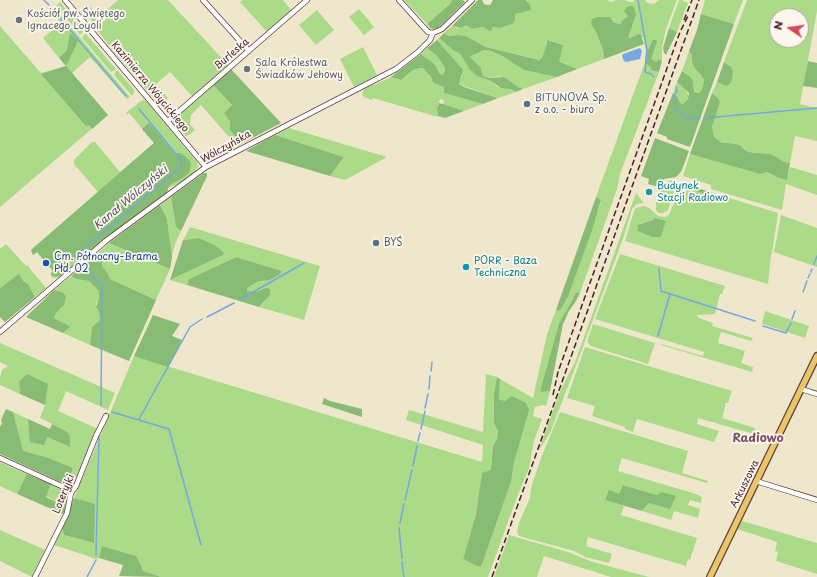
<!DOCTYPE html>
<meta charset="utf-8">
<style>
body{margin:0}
#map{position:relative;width:817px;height:577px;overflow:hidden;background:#efe7cb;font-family:"Playpen Sans",sans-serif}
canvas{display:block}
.north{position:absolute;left:769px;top:8px;width:40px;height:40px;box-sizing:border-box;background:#fbf7ec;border:1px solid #b4a19f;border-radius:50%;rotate:283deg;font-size:11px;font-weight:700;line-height:16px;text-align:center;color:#4a1f2b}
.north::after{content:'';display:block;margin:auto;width:14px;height:18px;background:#d1495b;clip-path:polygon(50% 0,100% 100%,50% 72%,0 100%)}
</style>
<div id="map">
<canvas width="817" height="577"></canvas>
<div class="north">N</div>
</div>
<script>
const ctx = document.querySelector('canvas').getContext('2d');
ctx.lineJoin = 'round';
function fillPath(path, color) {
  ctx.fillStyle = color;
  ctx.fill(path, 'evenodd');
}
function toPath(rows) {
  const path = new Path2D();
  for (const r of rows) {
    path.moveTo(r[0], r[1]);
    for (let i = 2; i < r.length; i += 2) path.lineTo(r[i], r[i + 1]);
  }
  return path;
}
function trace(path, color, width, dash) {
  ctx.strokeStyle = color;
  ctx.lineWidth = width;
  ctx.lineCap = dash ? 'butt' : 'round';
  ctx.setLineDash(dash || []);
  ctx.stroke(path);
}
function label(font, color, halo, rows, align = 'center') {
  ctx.font = font + ' "Playpen Sans",sans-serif';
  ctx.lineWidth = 3.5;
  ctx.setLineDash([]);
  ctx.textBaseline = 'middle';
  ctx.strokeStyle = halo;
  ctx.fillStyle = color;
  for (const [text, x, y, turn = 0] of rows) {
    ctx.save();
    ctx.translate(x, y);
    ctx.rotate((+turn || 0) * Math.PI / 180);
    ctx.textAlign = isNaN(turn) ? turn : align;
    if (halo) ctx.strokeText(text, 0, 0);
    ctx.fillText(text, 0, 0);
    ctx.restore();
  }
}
fillPath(toPath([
 [118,0,168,0,229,66,193,97,170,72,156,84,168,98,160,105,125,65,134,58,132,56,123,63,97,30,98,27,84,13,90,7,99,17],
 [243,0,283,0,292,11,268,33,240,2],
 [404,0,452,0,451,3,427,24],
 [526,0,607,0,611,2,616,0,625,0,629,2,633,2,634,0,645,0,647,3,654,4,659,0,677,0,666,29,662,47,662,61,659,59,657,62,651,59,657,42,649,50,646,50,643,37,630,38,628,37,628,35,635,18,626,14,628,15,627,18,624,19,621,24,615,23,613,19,607,17,596,32,603,50,604,59,577,69,562,65,558,62,563,45,549,40,542,58,539,60,486,47,466,36,457,35,449,36,444,33,452,26,457,28,466,25,472,29,483,27,488,29,492,27,500,28,512,24,514,14,528,1],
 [679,0,682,0,688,3,677,32,669,28],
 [705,0,743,0,734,24,701,14],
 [747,0,817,0,817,11,800,104,817,108,817,141,795,136,790,163,782,161,777,157,770,154,748,152,744,148,728,143,722,143,714,137,712,132,713,120,719,106,718,98,712,93,717,82,725,86,730,66,724,62],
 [777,16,801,16,801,40,777,40],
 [60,2,84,31,80,35,56,6],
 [55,8,130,97,127,99,90,57,72,73,108,115,0,207,0,26,41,73,66,66,67,50,59,58,43,38,61,23,51,11],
 [359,9,374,27,364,35,349,17],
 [317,10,334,30,316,45,299,25],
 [85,34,86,34,115,68,115,70,111,72,82,38],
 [439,38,453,50,460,54,466,64,477,76,491,81,498,87,511,89,516,92,498,98,461,85,459,83,462,76,462,70,437,40],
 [363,47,377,75,354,87,340,59],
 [427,48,437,56,445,68,444,73,442,75,439,73,436,66,433,63,421,54],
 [484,50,491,51,502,56,506,59,517,65,520,68,532,72,549,74,557,77,523,89,518,87,514,84,499,76,493,78,487,77,483,76,482,71,470,57,471,56],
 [689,51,692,55,692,61,704,80,702,90,700,93,696,93,694,91,693,81,684,72,682,71],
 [645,62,651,68,651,70,659,72,620,174,617,189,580,293,576,292,573,299,559,323,540,391,542,392,550,391,546,406,543,405,535,407,533,416,542,419,534,441,529,468,516,500,488,577,161,577,143,571,141,565,136,556,102,546,99,558,94,559,91,557,54,545,62,528,64,535,93,543,95,505,74,498,134,356,482,462,483,445,406,420,409,410,483,432,486,374,497,377,494,394,494,423,498,432,497,439,493,447,491,470,482,474,476,514,463,559,477,566,481,567,511,482,514,462,521,402,518,399,505,401,499,399,500,379,533,398,547,334,556,310,559,311,561,309,568,297,593,228,601,201,596,197],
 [421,68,424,69,427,72,431,77,432,81,434,83,443,86,445,89,444,93,483,104,464,111,443,105,444,100,440,99,437,109,438,117,373,98,372,100,364,97,362,95,364,88,371,84,374,85,391,77,401,80,413,70],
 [116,71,118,71,135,91,132,96,114,75],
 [677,82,680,85,685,89,689,96,688,99,683,104,680,103,677,96,673,93],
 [213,85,232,105,224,113,230,122,230,130,241,144,237,146,201,105,191,115,190,124,195,130,189,135,186,136,184,134,173,121,173,119],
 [144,100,147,102,197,162,198,167,194,173,180,183,168,188,167,193,105,239,58,278,53,278,50,274,53,271,37,252,33,255,31,250,98,192,74,164,74,160,92,142,95,142,120,172,154,143,129,113,126,116,127,112,141,101],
 [289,128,387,157,345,180,330,176,344,157,275,135],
 [690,154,760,174,767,172,773,175,787,179,790,167,817,175,817,195,786,184,782,210,711,189,711,185,683,176],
 [674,180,677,183,668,210,663,213,658,213,656,210,656,203,661,188,666,182],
 [685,188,709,195,710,192,778,213,772,253,771,255,768,284,625,241,634,211,636,208,644,206,649,208,658,216,665,217,669,215,677,195,681,196],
 [653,220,666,221,661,237,637,229,637,225,639,224],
 [636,193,644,203,637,204,632,209,624,236,577,363,550,433,538,452,561,389,575,362],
 [171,197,176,227,181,231,175,244,172,257,167,219,160,205],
 [781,215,817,228,817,267,774,252],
 [190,227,320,266,304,320,259,307,265,301,262,289,255,292,247,291,247,288,257,282,263,282,282,271,236,257,189,279,187,285,170,280,221,256,199,238,183,240],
 [109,243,170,269,156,300,110,279,107,272,102,266,100,257,96,255],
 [6,244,26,266,27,265,46,288,35,297,28,284,23,281,0,288,0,249],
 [620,254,725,286,722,294,720,294,715,314,696,315,699,318,713,323,712,326,753,338,751,341,721,332,718,343,745,351,741,363,753,367,752,372,661,345,661,344,703,356,704,352,595,319],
 [71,276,76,279,89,281,100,291,99,298,96,304,97,309,100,312,100,320,92,327,90,345,63,333,69,327,54,318,56,313,64,305,62,292,54,290],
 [765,311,809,326,805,338,763,324,762,323],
 [593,324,655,343,648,364,591,346,587,342],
 [0,343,115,393,108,410,66,391,58,411,98,429,77,479,70,477,73,468,49,458,22,451,13,412,28,419,31,442,47,437,70,447,70,438,66,431,40,418,45,405,19,382,20,394,0,385,0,378,2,370,8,366,0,362],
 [585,347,732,391,728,403,726,403,722,418,755,428,754,434,698,418,697,424,719,431,714,442,637,419,633,432,625,429,625,427,592,416,595,406,567,398],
 [560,412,688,451,682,473,708,481,707,483,622,458,618,471,693,493,702,497,701,503,690,500,688,505,700,509,698,518,674,511,671,520,642,511,657,495,624,485,619,494,606,500,624,506,621,515,697,538,690,560,688,559,686,566,588,537,586,546,612,554,609,563,585,557,574,551,519,536,517,532,519,523,530,498,531,488,541,458],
 [0,462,27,474,17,494,0,486],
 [51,484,65,491,69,498,66,507,46,496],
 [742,521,817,543,817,574,776,561,778,552,775,551,777,542,737,529],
 [0,530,45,550,32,577,0,561],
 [509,535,568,552,593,562,649,577,611,577,544,556,537,577,494,577]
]), '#abdb88');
fillPath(toPath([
 [452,0,463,0,465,2,438,28,434,29,430,28,427,24,451,3],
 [478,0,482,0,484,4,487,5,490,5,493,0,526,0,530,5,531,10,515,14,515,20,512,24,500,28,492,27,492,30,490,31,483,27,472,29,466,25,461,28,452,26],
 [630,6,634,7,636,15,628,37,630,38,639,34,641,35,644,44,604,59,603,50,596,32,591,24,592,19,597,17,610,17,615,23,621,24,622,21,628,16,624,11,627,7],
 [701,14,734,24,690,147,667,139,667,137,657,133,673,93,677,96,680,103,683,104,688,99,689,93,677,82,682,71,690,77,693,81,694,91,696,93,699,93,702,90,704,80,701,75,694,67,692,61,692,55,689,51,697,30],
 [669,28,677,32,666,55,664,53,663,48],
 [70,33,78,41,66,66,108,115,92,129,89,125,86,126,41,74,66,66,59,58,67,50],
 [444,33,449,36,457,35,466,36,486,47,539,60,542,58,548,40,563,45,559,62,577,69,557,77,524,70,502,56,491,51,484,50,471,56,470,57,481,68,483,76,490,78,504,77,518,87,523,89,516,92,511,89,501,88,491,81,477,76,470,70,460,54,453,50,439,38],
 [437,40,463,70,459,84,464,87,498,98,483,104,444,93,444,87,434,83,432,81,431,77,424,69,421,68,413,70,401,80,391,77,421,54,433,63,436,66,439,73,442,75,444,73,445,68,437,56,427,48],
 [653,40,656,40,657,42,651,59,657,62,658,59,662,61,659,72,651,70,651,68,645,62,646,50,649,49],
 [808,61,817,63,817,88,803,86],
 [724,62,730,66,733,71,732,79,730,84,725,86,717,82],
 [231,69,281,123,241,144,230,130,230,122,224,113,232,105,213,85],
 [712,93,718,98,720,102,712,127,714,137,722,143,728,143,739,145,748,152,770,154,777,157,782,161,790,163,787,180,777,177,767,172,760,174,690,154],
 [439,103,443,104,464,111,445,118,438,116,437,109],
 [149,123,174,153,181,153,189,160,191,164,189,173,181,179,171,184,168,188,167,193,89,251,70,263,60,276,52,276,51,273,53,271,37,252,33,255,31,250,154,143,142,129],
 [275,135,344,157,330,176,246,151],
 [655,138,689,151,682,170,679,174,676,177,664,179,659,187,648,184,649,179,641,176],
 [204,173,207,173,207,176,181,231,176,227,171,197],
 [681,183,710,192,709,195,685,188,681,196,677,195],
 [596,197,601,200,593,228,568,297,561,309,559,311,556,310],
 [160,205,167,219,172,257,170,269,109,243],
 [654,218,666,221,661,237,652,237,638,231,637,225,653,220],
 [199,238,216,246,224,253,221,256,170,280,183,240],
 [95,255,102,259,102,266,107,272,110,279,156,300,129,361,90,345,92,327,100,320,99,312,96,307,99,298,99,291,89,281,76,279,71,276],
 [236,257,282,271,279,275,269,280,257,282,247,288,247,291,255,292,266,288,270,289,270,295,259,307,187,285,189,279],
 [19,274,23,281,28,284,35,297,5,322,0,317,0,288],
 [54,290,62,292,66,296,64,305,56,313,54,318,69,326,70,327,63,333,26,317],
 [576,292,580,293,576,301,569,311,563,324,550,391,542,392,540,391,559,323,573,299],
 [153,315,180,324,172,336,182,340,168,367,134,356],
 [27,374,48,384,45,405,20,394,19,382],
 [497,377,500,379,499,399,505,401,512,396,526,403,529,410,514,462,511,482,481,567,477,566,463,559,476,514,482,473,491,470,493,446,497,439,498,432,494,423,494,394],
 [324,398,330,401,362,409,362,417,322,404],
 [6,409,13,412,23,451,49,458,73,468,70,477,65,484,0,454,0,427,2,423,1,420],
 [28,419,50,429,52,424,66,431,69,434,70,438,70,447,47,437,44,445,30,442],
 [27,474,51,484,46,497,66,507,63,514,17,494],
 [623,485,657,495,662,492,676,496,670,509,649,503,642,511,605,500,609,490,619,494],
 [74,498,95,504,94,543,64,535,62,528],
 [102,546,136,556,141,565,143,571,161,577,119,576,123,565,99,558]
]), '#88bb74');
fillPath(toPath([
 [640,48,642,51,640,59,626,62,624,61,622,56,623,54]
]), '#76a8e1');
trace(toPath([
 [44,0,49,5],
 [638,0,647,50,645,72,651,74,654,77],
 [54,11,126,96],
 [674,101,674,97,677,91,676,87],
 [675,106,677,110,686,117,696,119,700,118],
 [705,118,817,108],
 [73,258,181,167,182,164,181,160,139,109],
 [814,264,817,256],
 [659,269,661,291,755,321],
 [84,270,102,285,101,405],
 [811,272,812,269],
 [808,278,810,274],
 [803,292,807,281],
 [241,299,304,263],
 [207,317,234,303],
 [792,319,795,311],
 [763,326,786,333,791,323],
 [658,336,670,294],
 [431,371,432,362],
 [429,389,430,376],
 [425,408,428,394],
 [112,412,169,429,201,545],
 [139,419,190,327,202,319],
 [421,429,425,411],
 [418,441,420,433],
 [413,466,417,446],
 [405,500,412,470],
 [400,523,404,504],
 [399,528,402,558],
 [96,555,99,436],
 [402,562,404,577],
 [87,577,96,560]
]), '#76a8e1', 1.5);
const minor = toPath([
 [65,0,206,167],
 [203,0,249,51],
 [399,0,428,32,433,33],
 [168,121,307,0],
 [0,332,107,240,206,167,396,69,418,52,430,40,433,33,442,29,472,0],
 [801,389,817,394],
 [0,458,68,489,71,493],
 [756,481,817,500],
 [35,577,67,513,71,493,76,486,96,436,106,416]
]);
const major = toPath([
 [710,577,817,356]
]);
trace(minor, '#633d43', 6);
trace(major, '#633d43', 8);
trace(minor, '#fff', 4.5);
trace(major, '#eac669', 5.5);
trace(toPath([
 [684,20,692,0],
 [553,395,558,372,680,32,688,16],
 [492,577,699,0]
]), '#4a1f2b', 1.5, [6, 3]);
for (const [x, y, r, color] of [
 [19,20,4,"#6b7280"],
 [247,69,4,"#6b7280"],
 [527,104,4,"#5c6f8a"],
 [649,192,4,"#0f9aa8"],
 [376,243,4,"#5c6f8a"],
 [46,263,4,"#1a4fb4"],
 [466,267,4,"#0f9aa8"]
]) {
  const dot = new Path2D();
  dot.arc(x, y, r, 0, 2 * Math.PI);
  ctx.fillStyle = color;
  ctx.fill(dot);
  trace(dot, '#fbf7ec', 1.5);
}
label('10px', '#5b616d', '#fbf7ec', [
 ["Kościół pw. Świętego",27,14],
 ["Ignacego Loyoli",27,26],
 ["Sala Królestwa",255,63],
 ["Świadków Jehowy",255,75]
], 'left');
label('10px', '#4a1f2b', '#fbf7ec', [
 ["Burleska",232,54,-41],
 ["Kazimierza Wóycickiego",150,87,50],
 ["Wólczyńska",226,147,-29],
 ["Arkuszowa",745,484,-64],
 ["Loteryjki",64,494,-68]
]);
label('10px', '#4e5e75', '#fbf7ec', [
 ["BITUNOVA Sp.",535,98],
 ["z o.o. - biuro",535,110],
 ["BYŚ",384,243]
], 'left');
label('10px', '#0d838f', '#fbf7ec', [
 ["Budynek",657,186],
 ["Stacji Radiowo",657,198],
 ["PORR - Baza",474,261],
 ["Techniczna",474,273]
], 'left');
label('10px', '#164399', '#fbf7ec', [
 ["Cm. Północny-Brama",54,257],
 ["Płd. 02",54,269]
], 'left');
label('italic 11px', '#594f6b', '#fbf7ec', [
 ["Kanał Wólczyński",131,198,-40]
]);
label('bold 12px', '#7f5066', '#fbf7ec', [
 ["Radiowo",758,439]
]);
</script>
